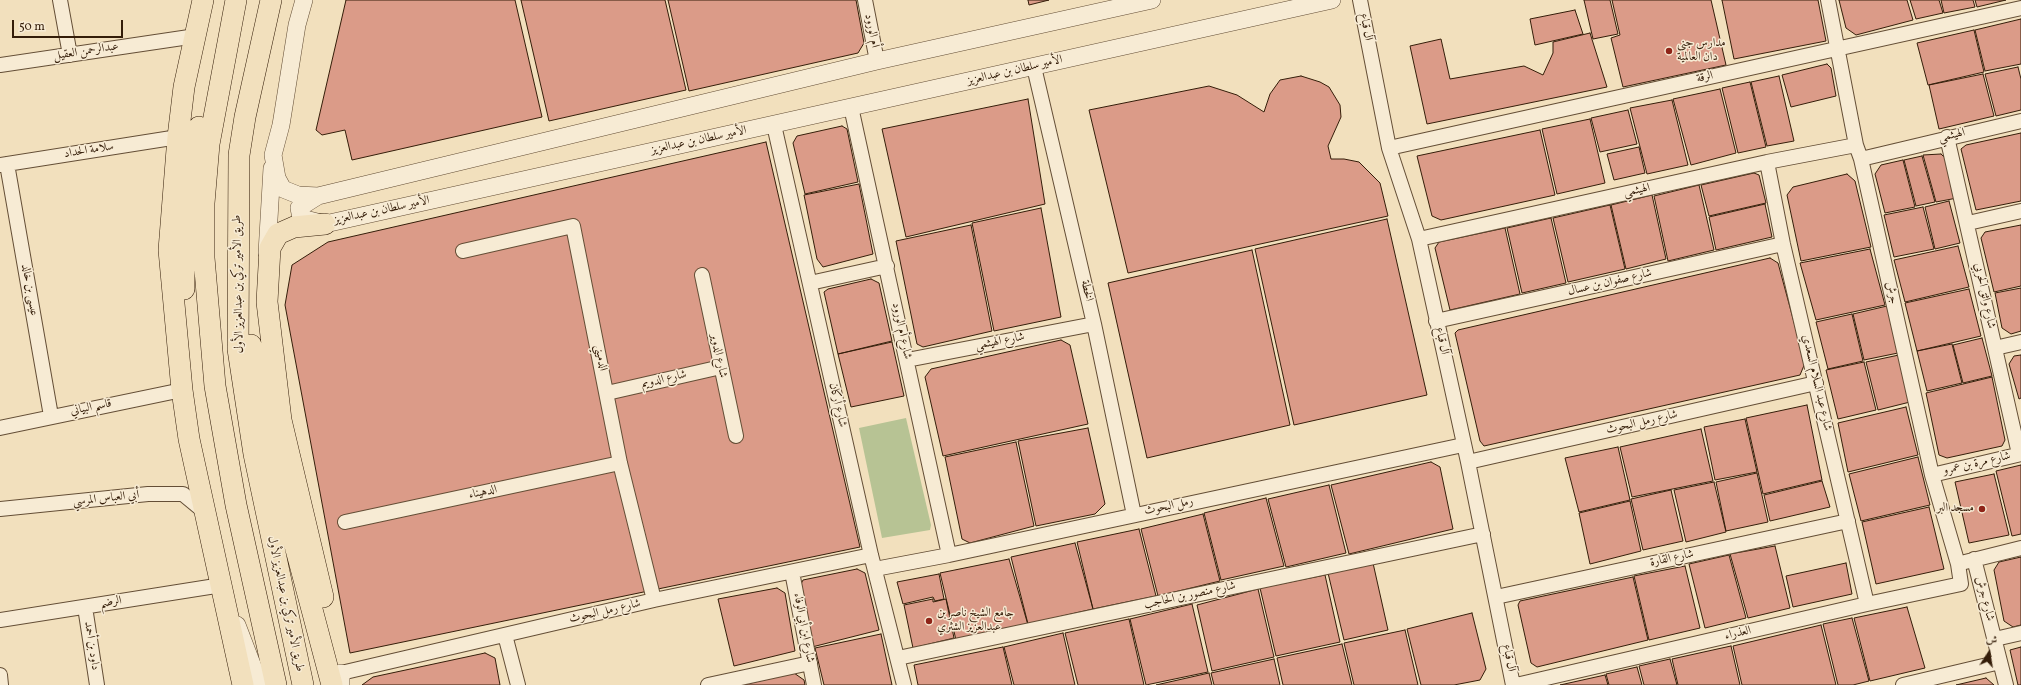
<!DOCTYPE html>
<meta charset="utf-8">
<style>
body{margin:0}
#map{position:relative;width:2021px;height:685px;overflow:hidden;background:#f2e0bd;font-family:Vollkorn,Amiri,serif}
canvas{display:block}
.north{position:absolute;left:1969px;top:633px;width:40px;height:40px;-webkit-text-stroke:3px #f7ebd4;paint-order:stroke;rotate:12deg;font-size:11px;font-weight:700;line-height:16px;text-align:center;color:#341d09}
.north::after{content:'';display:block;margin:auto;width:14px;height:18px;background:#341d09;clip-path:polygon(50% 0,100% 100%,50% 72%,0 100%)}
.scale{position:absolute;left:12px;top:20px;width:111px;height:18px;box-sizing:border-box;border:2px solid #341d09;border-top:0;padding-left:5px;font-size:12px;line-height:14px;white-space:nowrap;color:#341d09;-webkit-text-stroke:3px #f7ebd4;paint-order:stroke}
</style>
<div id="map">
<canvas width="2021" height="685"></canvas>
<div class="north">ش</div>
<div class="scale">50 m</div>
</div>
<script>
const ctx = document.querySelector('canvas').getContext('2d');
ctx.lineJoin = 'round';
function fillPath(path, color) {
  ctx.fillStyle = color;
  ctx.fill(path, 'evenodd');
}
function toPath(rows) {
  const path = new Path2D();
  for (const r of rows) {
    path.moveTo(r[0], r[1]);
    for (let i = 2; i < r.length; i += 2) path.lineTo(r[i], r[i + 1]);
  }
  return path;
}
function trace(path, color, width, dash) {
  ctx.strokeStyle = color;
  ctx.lineWidth = width;
  ctx.lineCap = dash ? 'butt' : 'round';
  ctx.setLineDash(dash || []);
  ctx.stroke(path);
}
function label(font, color, halo, rows, align = 'center') {
  ctx.font = font + ' Vollkorn,Amiri,serif';
  ctx.lineWidth = 3;
  ctx.setLineDash([]);
  ctx.textBaseline = 'middle';
  ctx.strokeStyle = halo;
  ctx.fillStyle = color;
  for (const [text, x, y, turn = 0] of rows) {
    ctx.save();
    ctx.translate(x, y);
    ctx.rotate((+turn || 0) * Math.PI / 180);
    ctx.textAlign = isNaN(turn) ? turn : align;
    if (halo) ctx.strokeText(text, 0, 0);
    ctx.fillText(text, 0, 0);
    ctx.restore();
  }
}
fillPath(toPath([
 [906,418,931,525,930,530,882,538,859,428]
]), '#b7c394');
const building = toPath([
 [346,0,515,0,542,117,352,160,345,130,322,135,316,130,346,0],
 [521,0,665,0,686,90,549,121,521,0],
 [668,0,856,0,864,43,858,53,689,91,668,0],
 [1028,0,1049,0,1029,5,1028,0],
 [1584,0,1610,0,1618,34,1593,39,1584,0],
 [1612,0,1711,0,1726,65,1623,87,1611,38,1620,35,1612,0],
 [1722,0,1818,0,1826,41,1734,59,1722,0],
 [1839,0,1907,0,1913,20,1856,35,1846,28,1839,0],
 [1910,0,1939,0,1943,13,1916,19,1910,0],
 [1941,0,1973,0,1975,7,1944,13,1941,0],
 [1975,0,2006,0,1977,7,1975,0],
 [1575,10,1583,34,1535,45,1530,19,1575,10],
 [2021,19,2021,64,1985,71,1975,30,2021,19],
 [1974,30,1984,72,1928,85,1917,43,1974,30],
 [1590,33,1607,87,1427,124,1410,46,1441,39,1450,79,1524,66,1543,75,1553,53,1553,42,1590,33],
 [1827,64,1831,68,1836,96,1791,107,1782,75,1827,64],
 [2018,67,2021,79,2021,110,1996,116,1985,74,2018,67],
 [1983,74,1994,116,1939,129,1929,85,1983,74],
 [1301,76,1320,82,1329,87,1340,105,1341,117,1328,146,1331,159,1344,159,1359,162,1380,183,1388,216,1128,273,1089,110,1209,86,1237,95,1264,112,1270,94,1280,80,1301,76],
 [1779,76,1794,141,1767,146,1751,82,1779,76],
 [1750,82,1766,147,1738,153,1722,88,1750,82],
 [1720,89,1736,153,1691,165,1673,99,1720,89],
 [1028,99,1045,204,906,237,882,129,1028,99],
 [1672,100,1688,165,1647,174,1630,108,1672,100],
 [1628,110,1637,144,1600,152,1591,118,1628,110],
 [1590,119,1605,183,1557,194,1542,129,1590,119],
 [842,126,847,129,858,182,805,194,793,143,797,136,842,126],
 [1540,130,1555,195,1441,220,1432,216,1417,156,1540,130],
 [2021,133,2021,201,1976,210,1961,149,1966,145,2021,133],
 [766,142,860,547,350,653,285,305,292,265,328,242,766,142],
 [1639,147,1645,173,1614,180,1607,154,1639,147],
 [1941,154,1948,161,1957,198,1936,202,1923,155,1941,154],
 [1922,156,1935,202,1916,206,1904,160,1922,156],
 [1903,160,1915,207,1885,213,1875,174,1881,165,1903,160],
 [1754,173,1759,175,1766,203,1709,216,1701,185,1754,173],
 [1847,174,1855,181,1871,247,1801,261,1787,195,1793,187,1847,174],
 [859,184,873,254,823,267,817,259,804,195,859,184],
 [1699,185,1714,250,1668,261,1654,196,1699,185],
 [1652,195,1666,259,1626,269,1611,205,1652,195],
 [1949,201,1960,243,1935,249,1925,207,1949,201],
 [1765,204,1772,237,1716,250,1709,217,1765,204],
 [1610,205,1625,269,1568,282,1553,218,1610,205],
 [1923,207,1934,249,1894,257,1884,215,1923,207],
 [1041,208,1061,317,994,331,972,223,1041,208],
 [1551,218,1566,283,1522,293,1507,228,1551,218],
 [1387,219,1427,395,1294,425,1255,249,1387,219],
 [971,225,992,331,923,347,917,344,896,241,971,225],
 [2021,225,2021,286,1994,292,1981,238,1985,232,2021,225],
 [1505,228,1520,294,1450,310,1435,248,1439,242,1505,228],
 [1958,246,1969,287,1905,302,1894,260,1958,246],
 [1870,249,1885,305,1816,320,1800,263,1870,249],
 [1252,250,1290,425,1147,458,1108,283,1252,250],
 [1770,258,1778,263,1805,363,1800,375,1484,446,1480,441,1455,333,1458,330,1770,258],
 [871,279,879,283,892,341,838,354,824,292,828,289,871,279],
 [2021,288,2021,331,2011,334,2002,328,1995,293,2021,288],
 [1969,289,1981,336,1917,351,1905,303,1969,289],
 [1887,306,1898,353,1864,360,1853,314,1887,306],
 [1852,314,1863,361,1828,369,1816,322,1852,314],
 [1982,338,1992,376,1963,383,1953,345,1982,338],
 [1061,340,1070,345,1088,424,943,456,925,377,931,369,1061,340],
 [892,342,904,396,851,407,838,354,892,342],
 [1952,344,1962,383,1927,391,1917,351,1952,344],
 [1899,355,1910,402,1878,410,1866,362,1899,355],
 [2021,355,2021,398,2019,399,2009,364,2014,356,2021,355],
 [1864,362,1876,410,1838,419,1826,370,1864,362],
 [1992,377,2005,440,2002,446,1947,458,1939,455,1926,393,1992,377],
 [1807,405,1822,480,1763,494,1746,418,1807,405],
 [1906,407,1918,455,1848,472,1838,423,1906,407],
 [1745,419,1757,472,1715,480,1704,427,1745,419],
 [1088,428,1105,504,1095,514,1036,526,1018,441,1088,428],
 [1701,429,1713,481,1632,497,1620,447,1701,429],
 [1016,442,1034,526,970,543,962,539,945,457,1016,442],
 [1618,447,1630,500,1579,512,1565,458,1618,447],
 [1918,457,1930,505,1861,521,1849,474,1918,457],
 [1431,462,1440,467,1453,529,1349,554,1331,485,1431,462],
 [2021,465,2021,534,2012,536,1996,471,2021,465],
 [1757,473,1768,522,1726,531,1716,482,1757,473],
 [1994,474,2009,535,1969,543,1955,482,1994,474],
 [1822,481,1830,507,1770,521,1764,495,1822,481],
 [1714,482,1726,532,1686,542,1674,490,1714,482],
 [1329,485,1346,553,1286,567,1268,499,1329,485],
 [1671,490,1683,541,1643,550,1631,499,1671,490],
 [1266,498,1284,566,1221,580,1204,513,1266,498],
 [1630,501,1641,551,1590,564,1579,513,1630,501],
 [1929,507,1944,569,1876,584,1862,522,1929,507],
 [1203,514,1220,581,1158,596,1141,529,1203,514],
 [1139,529,1156,596,1093,609,1077,542,1139,529],
 [1075,543,1093,609,1028,624,1011,557,1075,543],
 [1775,546,1790,608,1748,618,1730,554,1775,546],
 [1729,555,1746,618,1705,628,1689,564,1729,555],
 [2021,557,2021,625,2013,627,2004,621,1994,570,1999,562,2021,557],
 [1009,559,1028,625,956,640,940,573,1009,559],
 [1373,563,1388,630,1344,640,1328,573,1373,563],
 [1846,563,1852,594,1793,607,1786,576,1846,563],
 [1685,566,1700,628,1649,640,1634,576,1685,566],
 [857,569,865,573,879,630,812,647,799,588,803,580,857,569],
 [939,574,944,599,935,601,933,597,903,604,897,582,939,574],
 [1325,575,1340,642,1276,656,1260,588,1325,575],
 [1633,577,1648,640,1537,667,1531,663,1518,605,1520,601,1633,577],
 [777,588,785,593,795,651,734,666,718,599,777,588],
 [1258,589,1274,657,1212,671,1197,605,1258,589],
 [933,599,933,602,946,599,954,638,913,648,904,605,933,599],
 [1192,604,1208,672,1146,685,1130,619,1192,604],
 [1907,607,1925,668,1870,681,1854,618,1907,607],
 [1472,613,1486,669,1480,680,1454,685,1421,685,1407,629,1472,613],
 [1852,618,1869,681,1853,685,1838,685,1823,624,1852,618],
 [1129,619,1144,685,1078,685,1065,633,1129,619],
 [1821,625,1836,685,1742,685,1733,646,1821,625],
 [1405,630,1418,685,1354,685,1344,643,1405,630],
 [1063,633,1075,685,1014,685,1004,647,1063,633],
 [881,634,892,685,824,685,815,648,881,634],
 [1342,644,1352,685,1283,685,1277,658,1342,644],
 [1731,646,1740,685,1678,685,1672,659,1731,646],
 [1003,647,1012,685,918,685,914,665,1003,647],
 [2021,647,2021,685,2018,685,2010,650,2021,647],
 [485,653,495,658,500,685,362,685,373,677,485,653],
 [1274,659,1280,685,1214,685,1211,673,1274,659],
 [1670,659,1677,685,1644,685,1639,666,1670,659],
 [1637,667,1642,685,1609,685,1606,674,1637,667],
 [794,673,804,680,805,685,742,685,794,673],
 [1209,673,1212,685,1156,685,1209,673],
 [1605,675,1608,685,1560,685,1605,675],
 [1986,678,1994,685,1956,685,1986,678]
]);
fillPath(building, '#db9b88');
trace(building, '#341d09', 1);
const minor = toPath([
 [60,0,70,55],
 [865,0,877,61],
 [1360,0,1389,148,1419,239,1468,462,1513,685],
 [0,65,196,36],
 [1034,67,1094,324,1134,515],
 [851,107,949,555],
 [774,125,871,555,904,685],
 [1947,137,2019,454],
 [1389,148,2021,8],
 [1861,159,2021,121],
 [1767,162,1783,244,1867,604],
 [7,164,51,416],
 [0,165,178,137],
 [1968,223,2021,211],
 [1419,239,1767,162,1856,145],
 [463,251,573,226,620,463,654,600],
 [702,275,736,436],
 [810,283,887,266],
 [1436,321,1783,244],
 [1995,348,2021,342],
 [907,360,1094,324],
 [607,393,721,367],
 [0,428,182,390],
 [1468,462,1816,383],
 [1932,475,2021,454],
 [0,509,148,494,183,494,206,513],
 [345,522,620,463],
 [1974,559,2006,685],
 [1965,562,2021,548],
 [875,569,949,555,1463,445],
 [792,572,814,685],
 [1496,597,1848,521],
 [85,607,97,685],
 [0,620,222,585],
 [505,635,518,685],
 [1995,639,2021,633],
 [898,658,1483,534],
 [341,673,654,600,871,555],
 [0,675,1,685],
 [708,685,810,663],
 [1516,685,1867,604,1961,584,1958,564,1932,475,1861,159,1856,145,1828,0],
 [1903,685,2000,662]
]);
const tertiary = toPath([
 [304,0,297,25,281,125,273,155,277,178,283,189,298,195,318,196],
 [1152,0,877,61,318,196,299,208,301,218,325,224,1332,0],
 [267,253,272,168],
 [237,625,260,685],
 [341,673,341,685]
]);
const primary = toPath([
 [203,0,184,87,178,137,169,250,182,390,189,439,243,685],
 [236,0,209,144,204,203,204,258,215,386,236,505,276,685],
 [271,0,245,117,239,155,238,349,254,454,303,685],
 [184,289,184,240,190,172,199,127],
 [251,345,275,470,332,685],
 [323,597,281,420,267,302,270,248,278,234,294,227,325,224]
]);
trace(minor, '#644e36', 16);
trace(tertiary, '#644e36', 18);
trace(primary, '#341d09', 22);
trace(minor, '#f7ebd4', 14);
trace(tertiary, '#f7ebd4', 17);
trace(primary, '#f2e0bd', 21);
for (const [x, y, r, color] of [
 [1669,51,4,"#8f2418"],
 [1982,509,4,"#8f2418"],
 [929,621,4,"#8f2418"]
]) {
  const dot = new Path2D();
  dot.arc(x, y, r, 0, 2 * Math.PI);
  ctx.fillStyle = color;
  ctx.fill(dot);
  trace(dot, '#f7ebd4', 1.5);
}
label('12px', '#341d09', '#f7ebd4', [
 ["آل قباع",1365,27,79],
 ["أم الورود",871,31,78],
 ["عبدالرحمن العقيل",86,52,-9],
 ["الأمير سلطان بن عبدالعزيز",1015,71,-13],
 ["الرقة",1705,78,-12],
 ["الهيثمي",1952,136,-13],
 ["الأمير سلطان بن عبدالعزيز",699,141,-12],
 ["سلامة الحداد",89,151,-9],
 ["الهيثمي",1637,191,-12],
 ["الأمير سلطان بن عبدالعزيز",382,211,-12],
 ["شارع صفوان بن عسال",1610,283,-13],
 ["طريق الأمير تركي بن عبدالعزيز الأول",239,284,-91],
 ["عيسى بن خالد",29,290,80],
 ["الخطة",1086,291,77],
 ["جرش",1891,293,77],
 ["شارع واثق الحربي",1984,296,78],
 ["شارع أم الورود",901,331,78],
 ["آل قباع",1441,341,78],
 ["شارع الهيثمي",1000,342,-11],
 ["شارع الدوير",718,356,78],
 ["الدميني",600,358,79],
 ["شارع الدويم",664,380,-13],
 ["شارع عبد السلام السعدي",1816,383,77],
 ["شارع أركان",837,405,77],
 ["قاسم البياني",91,408,-11],
 ["شارع رمل البحوث",1642,423,-13],
 ["شارع مرة بن عمرو",1977,464,-13],
 ["الدهيناء",483,493,-12],
 ["أبي العباس المرسي",106,499,-6],
 ["رمل البحوث",1169,507,-12],
 ["شارع القارة",1672,559,-12],
 ["شارع منصور بن الحاجب",1190,596,-12],
 ["شارع جرش",1984,599,75],
 ["الرضم",111,603,-9],
 ["طريق الأمير تركي بن عبدالعزيز الأول",285,604,78],
 ["شارع رمل البحوث",605,612,-13],
 ["شارع ابن أبي الوفاء",803,628,79],
 ["العذراء",1738,634,-13],
 ["داود بن أحمد",91,646,81],
 ["آل قباع",1508,658,79]
]);
label('12px', '#341d09', '#f7ebd4', [
 ["مدارس جنى",1677,44],
 ["دان العالمية",1677,58],
 ["مسجد البر",1974,509,"right"],
 ["جامع الشيخ ناصر بن",937,614],
 ["عبدالعزيز الشثري",937,628]
], 'left');
</script>
